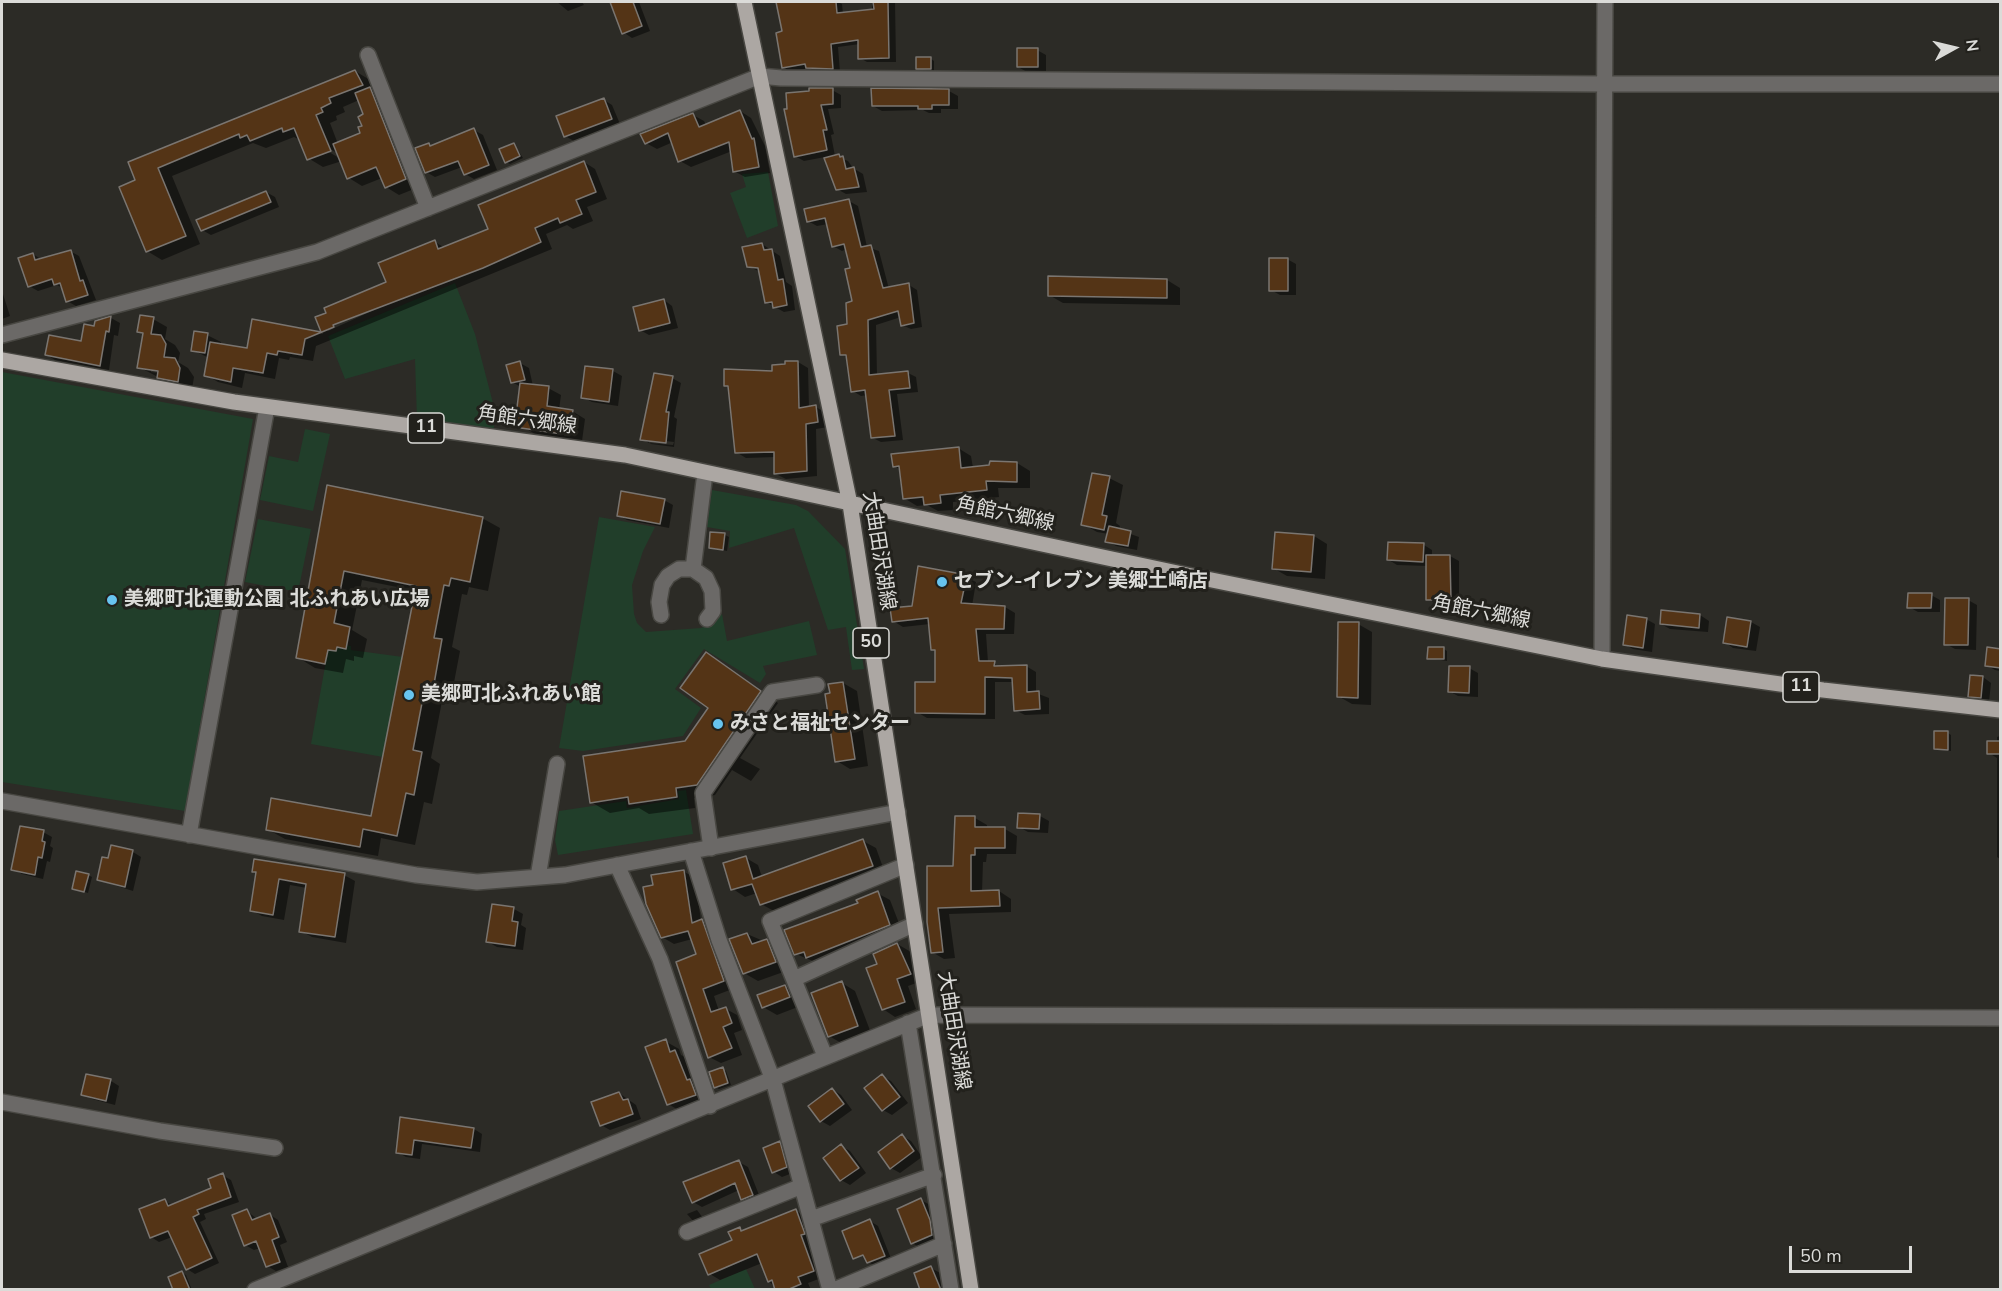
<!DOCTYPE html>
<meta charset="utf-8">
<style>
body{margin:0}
#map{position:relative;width:2002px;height:1291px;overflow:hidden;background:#2c2b26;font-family:"Nunito Sans",sans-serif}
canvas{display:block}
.frame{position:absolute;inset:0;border:3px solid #dbdbd8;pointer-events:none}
.north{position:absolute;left:1924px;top:18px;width:60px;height:60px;-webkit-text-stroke:4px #22211c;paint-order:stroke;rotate:82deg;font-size:16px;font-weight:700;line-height:24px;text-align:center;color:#dbdbd8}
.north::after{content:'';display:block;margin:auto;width:21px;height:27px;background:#dbdbd8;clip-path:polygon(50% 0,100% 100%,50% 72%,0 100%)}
.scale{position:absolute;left:1789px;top:1246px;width:123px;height:27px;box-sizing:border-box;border:3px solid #dbdbd8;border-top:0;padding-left:8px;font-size:18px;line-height:21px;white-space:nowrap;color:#dbdbd8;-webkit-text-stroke:4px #22211c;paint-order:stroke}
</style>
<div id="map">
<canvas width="2002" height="1291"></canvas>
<div class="frame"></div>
<div class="north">N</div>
<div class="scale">50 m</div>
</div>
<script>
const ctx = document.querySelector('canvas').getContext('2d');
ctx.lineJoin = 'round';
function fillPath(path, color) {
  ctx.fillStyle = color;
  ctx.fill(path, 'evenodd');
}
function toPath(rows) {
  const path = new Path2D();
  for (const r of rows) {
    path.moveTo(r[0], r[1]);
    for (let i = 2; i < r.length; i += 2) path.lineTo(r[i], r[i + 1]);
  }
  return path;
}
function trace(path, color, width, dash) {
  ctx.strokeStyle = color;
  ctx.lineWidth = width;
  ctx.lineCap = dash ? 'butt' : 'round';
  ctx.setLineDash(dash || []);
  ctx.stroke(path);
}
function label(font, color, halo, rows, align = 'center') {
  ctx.font = font + ' "Nunito Sans","Noto Sans JP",sans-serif';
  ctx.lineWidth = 6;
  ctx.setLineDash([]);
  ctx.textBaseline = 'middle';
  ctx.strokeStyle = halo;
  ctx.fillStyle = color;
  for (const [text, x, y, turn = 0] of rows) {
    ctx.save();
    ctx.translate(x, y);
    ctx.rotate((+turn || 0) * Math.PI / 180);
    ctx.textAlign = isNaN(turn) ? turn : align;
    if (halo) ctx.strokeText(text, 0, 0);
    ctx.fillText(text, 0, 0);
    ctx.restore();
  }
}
fillPath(toPath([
 [768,172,778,226,747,238,730,193,746,187,742,174],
 [455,283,475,334,494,407,494,429,417,420,415,359,345,379,328,336],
 [2,372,253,419,185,811,2,782],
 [305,429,330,434,313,511,260,500,269,456,298,462],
 [712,490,796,505,808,511,845,549,864,669,852,670,846,627,828,630,794,528,729,548,730,531,707,527],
 [599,517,655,527,643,551,632,585,634,614,637,623,646,632,701,628,711,624,722,614,727,641,809,621,817,655,763,666,766,674,760,683,704,649,675,689,701,708,683,736,583,751,559,748],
 [258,519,311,529,298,592,245,582],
 [337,643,351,646,351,650,403,657,383,757,311,744,328,650,336,651],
 [686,790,693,834,558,855,555,840,559,811,626,801,627,808,679,799,678,791],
 [746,1269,755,1289,711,1289,709,1285]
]), '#213e2a');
fillPath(toPath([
 [557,2,582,2,584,5,568,11],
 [619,2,639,2,650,31,632,38,623,32,612,4],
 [775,2,838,2,842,4,843,14,872,10,872,2,895,2,896,62,867,62,860,58,860,44,838,47,840,72,815,72,809,68,791,72,783,67,784,33,779,8],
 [1037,50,1046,55,1046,71,1027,72,1018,67],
 [930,58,934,61,934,71,918,68],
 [355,71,370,80,419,187,399,195,386,187,382,178,362,186,349,178,342,161,323,167,308,158,300,140,294,137,266,148,253,143,172,176,200,244,162,260,147,251,137,181,130,163],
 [359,100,365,115,362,134,338,144,330,123,337,120,336,116,345,112,343,107],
 [325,146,339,154,339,158,324,149],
 [832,90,841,95,841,108,828,109,834,134,831,135,835,156,848,161,853,168,863,174,867,192,846,194,837,189,825,157,804,161,795,156,786,110],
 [949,91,958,96,958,109,941,109,941,113,929,113,923,110,882,111,873,106],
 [604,100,612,105,620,124,574,141,565,136],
 [740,111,751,118,765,146,770,173,745,177,734,171,732,151,691,167,680,161,673,142,657,149,646,143,693,115,704,121,706,125],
 [474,130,483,135,497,170,474,179,465,174,462,167,435,177,426,172,429,145,433,147],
 [514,144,523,158,510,164,506,162],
 [584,162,595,169,607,199,587,207,593,221,573,229,567,225,546,234,552,249,316,346,313,361,290,357,289,360,279,358,275,379,245,373,242,388,218,382,206,375,209,358,193,350,207,335,221,342,221,346,248,350,253,321,323,334,317,318,388,283,435,242,445,248,490,230],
 [373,307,374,310,328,331,328,327],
 [266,192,275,197,279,207,211,235,202,230],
 [849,201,858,206,867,247,879,251,889,289,909,285,917,290,922,327,911,329,902,325,901,317,876,325,877,376,908,373,916,377,918,392,897,394,903,440,881,442,873,438,867,395,861,396,853,391,848,358,841,354,853,303,847,249,842,251,833,246,828,224,817,226,808,221],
 [762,244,780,256,786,282,792,286,795,310,784,312,766,302,760,272,748,266],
 [70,251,79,256,96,300,76,306,67,301,64,289,57,285,38,291,29,286,33,254,42,260],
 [1287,259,1296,264,1296,295,1280,295,1271,290],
 [1167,280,1180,288,1180,305,1063,303,1049,295],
 [2,291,10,316,2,319],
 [664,300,672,306,678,328,649,335,640,330],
 [111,318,120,323,118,336,114,335,109,370,55,360,47,355,82,343,95,327,96,322],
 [153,319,167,327,165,339,175,345,180,353,178,362,188,368,194,377,192,389,173,385,139,367,144,334,139,331],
 [151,369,166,371,166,374,151,372],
 [798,362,808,368,809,408,816,407,826,413,828,427,816,429,817,476,786,479,776,474,775,457,746,458,736,452,730,388,725,385,774,372,773,366],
 [520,363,529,368,533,386,548,388,561,395,559,410,572,411,585,419,582,441,535,434,517,423,521,387,512,382],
 [613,371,622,376,618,406,592,402,583,397],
 [672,378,681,383,674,417,677,419,674,447,651,444,642,439],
 [649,439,674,442,673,445,649,443],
 [958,448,971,456,973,468,1017,463,1030,471,1030,488,998,488,999,497,953,502,953,510,938,511,927,505,917,506,904,498,901,470,894,466],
 [1109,478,1123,485,1116,523,1120,526,1119,530,1139,537,1137,550,1116,546,1107,541,1109,534,1097,532,1083,524],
 [329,487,482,518,500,528,488,591,469,587,467,595,462,594,452,647,460,651,452,693,444,691,431,758,440,764,432,804,424,802,415,845,381,838,378,856,285,839,267,829,372,817,417,591,362,580,352,630,367,639,363,658,354,656,354,661,346,659,343,673,315,668,297,657],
 [664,500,673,505,669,528,627,520,618,515],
 [725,535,729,537,727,551,710,547],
 [1314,536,1327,544,1325,579,1287,576,1273,568],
 [1424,545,1432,550,1432,556,1450,556,1459,561,1459,604,1437,604,1428,599,1428,566,1397,565,1389,560],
 [966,577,976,582,972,606,1005,607,1015,613,1014,634,986,634,988,662,1002,667,1026,666,1036,672,1036,693,1049,698,1049,714,1025,715,1015,710,1014,682,995,682,995,719,927,718,917,712,936,683,937,652,932,649,930,624,903,627,893,621],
 [1931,595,1940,600,1940,612,1918,612,1909,607],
 [1968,600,1977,605,1976,650,1955,649,1946,644],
 [1662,612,1700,615,1709,621,1708,632,1670,629,1661,624],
 [1646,619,1655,624,1652,652,1633,649,1624,644],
 [1751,622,1760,627,1756,651,1733,648,1725,642],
 [1358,624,1372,632,1371,705,1352,704,1338,696],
 [1444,649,1447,651,1447,661,1429,658],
 [2000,650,2000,671,1995,670,1986,665],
 [706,654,778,703,740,758,760,769,751,781,732,770,715,795,694,798,695,808,649,814,639,808,610,813,591,802,686,742,710,707],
 [1469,668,1478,673,1478,697,1458,696,1449,691],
 [1983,677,1991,683,1989,702,1978,701,1969,696],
 [843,683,857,691,868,766,850,769,837,761,831,694],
 [1948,733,1951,735,1951,751,1935,749],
 [2000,736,2000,859,1997,857,1997,758,1989,753,1997,743,1997,737],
 [1040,816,1049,821,1048,833,1028,832,1019,827],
 [975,818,987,825,987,828,1005,829,1017,836,1016,854,987,854,986,862,983,862,982,892,999,891,1011,899,1011,912,949,914,955,958,944,959,932,952,928,922],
 [43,832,52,837,50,846,53,848,50,862,47,861,43,879,22,874,13,869],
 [863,841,876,848,885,873,774,911,761,904,757,893,745,897,733,889,746,858,758,865,762,877],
 [133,852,141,857,133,891,98,880,109,860],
 [254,871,344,875,355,881,346,943,312,937,301,931,307,888,290,885,284,920,262,916,251,910,258,873],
 [683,871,695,878,701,921,714,928,735,988,714,996,719,1011,726,1009,737,1015,742,1030,734,1033,742,1055,721,1063,709,1057,698,955,692,939,674,944,662,937,654,887],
 [88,875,92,877,88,893,73,888],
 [877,893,890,900,902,931,820,964,796,954],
 [493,906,514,909,523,914,521,925,526,928,523,950,497,947,488,942],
 [747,934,780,948,789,970,758,981,744,973],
 [899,945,911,952,922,981,908,986,916,1009,895,1017,883,1009,879,965,875,955],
 [842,983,855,991,871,1033,843,1044,829,1036],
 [785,986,799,994,803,1005,777,1015,763,1007],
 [665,1041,679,1049,681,1055,689,1059,709,1102,682,1112,668,1104],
 [722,1069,726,1071,731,1085,719,1089,715,1087],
 [882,1076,891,1081,908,1103,892,1115,883,1110,866,1088],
 [111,1081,119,1086,115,1105,92,1099,83,1094],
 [832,1089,841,1095,852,1110,830,1126,821,1121,810,1106],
 [619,1093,636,1105,641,1119,610,1130,601,1125],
 [402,1119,474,1129,482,1134,480,1152,422,1144,420,1159,406,1157,397,1152],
 [902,1136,911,1141,922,1157,900,1173,891,1168],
 [779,1143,788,1148,795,1172,782,1177,774,1172],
 [841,1146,850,1151,866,1173,850,1185,841,1180,825,1158],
 [739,1162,748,1167,761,1200,751,1204,742,1199,739,1190,702,1207,693,1202],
 [222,1175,231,1180,239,1202,204,1214,206,1219,200,1222,219,1263,195,1274,187,1269,172,1237,159,1242,151,1237,165,1201,174,1206,213,1189],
 [921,1200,930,1205,940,1240,921,1248,912,1243],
 [697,1210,703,1218,694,1222,687,1214],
 [247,1211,257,1219,269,1214,278,1220,287,1242,280,1245,288,1267,276,1271,267,1266,260,1248,254,1250,245,1245],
 [796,1211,807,1217,824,1277,808,1283,811,1290,777,1290,769,1281,762,1263,720,1280,710,1274,740,1229,744,1232],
 [870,1221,878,1226,892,1261,877,1267,868,1262],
 [931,1268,942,1274,948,1290,922,1290],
 [182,1273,186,1275,192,1290,175,1290]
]), '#0007');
const building = toPath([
 [610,2,633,2,642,26,622,34,610,2],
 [776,2,836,2,837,13,874,9,873,2,888,2,889,58,858,59,858,40,831,44,833,69,806,68,805,64,782,68,776,33,782,31,776,2],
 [1017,48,1038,48,1038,67,1017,67,1017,48],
 [916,57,931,57,931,69,916,69,916,57],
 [355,70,363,85,329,98,331,103,321,108,323,112,316,115,331,151,307,160,294,128,283,132,282,128,250,141,247,135,240,138,239,134,158,168,186,236,146,252,119,187,135,180,128,162,355,70],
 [370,87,406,179,385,188,376,167,347,179,333,144,360,133,358,127,362,126,358,117,363,114,355,93,370,87],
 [809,88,833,88,833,104,821,105,827,130,823,130,827,150,794,157,784,109,787,109,786,93,809,91,809,88],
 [871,88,949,89,949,105,932,105,932,109,918,109,918,106,872,106,871,88],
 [604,98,612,119,564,137,556,116,604,98],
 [740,110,752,139,754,138,759,167,733,172,729,142,678,162,668,133,645,144,640,134,693,113,699,127,740,110],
 [474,128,489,165,464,175,458,161,425,173,415,148,429,143,430,146,474,128],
 [514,143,520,156,505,163,499,149,514,143],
 [839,154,840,157,843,156,846,169,854,167,859,187,836,190,824,158,839,154],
 [584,161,596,192,576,200,582,214,560,223,558,218,535,228,541,242,483,268,333,325,334,327,305,339,302,355,278,351,277,355,267,353,263,373,233,368,231,382,204,376,210,342,247,348,252,319,321,332,315,317,326,313,324,308,386,282,378,263,435,240,438,249,488,229,478,205,584,161],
 [266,191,271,202,201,231,196,220,266,191],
 [849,199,861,247,871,245,883,288,909,283,914,323,901,326,898,311,868,320,869,375,908,371,910,388,889,390,895,436,871,438,865,390,851,392,846,355,840,355,837,326,847,324,846,303,852,301,845,269,850,268,844,244,832,247,825,218,807,222,804,209,849,199],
 [762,243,764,250,772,249,778,280,783,279,787,305,773,308,772,302,765,303,758,268,747,267,742,247,762,243],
 [71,250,80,281,83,280,88,295,66,302,60,283,54,285,52,279,28,287,18,258,33,253,35,260,71,250],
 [1269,258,1288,258,1288,291,1269,291,1269,258],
 [1048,276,1167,279,1167,298,1048,296,1048,276],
 [664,299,670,323,639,331,633,307,664,299],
 [140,315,154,317,151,334,161,335,166,344,164,357,175,358,180,368,178,382,157,378,158,371,137,368,143,333,137,332,140,315],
 [111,316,109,332,106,331,100,366,45,355,49,335,81,341,84,324,94,326,95,321,111,316],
 [194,331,208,333,205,353,191,351,194,331],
 [520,361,525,380,511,383,506,365,520,361],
 [785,361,798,361,799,408,816,405,818,422,806,424,807,471,774,474,774,452,735,453,728,386,724,386,724,369,772,371,772,365,785,364,785,361],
 [585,366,613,369,609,402,581,398,585,366],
 [654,373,673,376,666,412,669,412,666,443,640,440,654,373],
 [520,383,549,386,547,406,573,410,569,435,521,428,522,424,515,424,520,383],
 [959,447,961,468,989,465,990,461,1017,462,1017,482,986,481,987,490,940,495,941,503,924,505,923,497,903,499,899,466,893,467,891,454,959,447],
 [1092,473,1110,476,1102,515,1107,516,1104,530,1081,525,1092,473],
 [327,485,483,517,470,582,451,578,449,586,444,585,434,638,442,639,434,684,426,682,413,750,422,752,414,795,406,793,397,836,363,829,360,847,266,830,271,798,371,816,416,586,344,571,334,623,350,627,346,649,337,647,336,651,328,650,325,664,296,658,327,485],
 [621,491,665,499,660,524,617,516,621,491],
 [1109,526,1131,531,1128,546,1105,542,1109,526],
 [710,532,725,533,723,550,709,548,710,532],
 [1275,532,1314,535,1311,572,1272,569,1275,532],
 [1388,542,1424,543,1423,562,1387,560,1388,542],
 [1426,555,1450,555,1451,600,1426,600,1426,555],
 [918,566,967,575,961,603,1005,606,1004,629,976,629,979,661,995,661,994,666,1027,665,1027,692,1039,691,1040,709,1014,711,1012,678,985,677,985,714,915,713,915,682,935,682,935,650,931,650,928,618,892,622,890,608,912,606,918,566],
 [1908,593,1932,593,1931,608,1907,608,1908,593],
 [1945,598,1969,598,1968,645,1944,645,1945,598],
 [1661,610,1700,614,1699,628,1660,624,1661,610],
 [1627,615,1647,618,1643,648,1623,645,1627,615],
 [1727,617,1751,621,1747,647,1723,643,1727,617],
 [1338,622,1359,622,1358,698,1337,697,1338,622],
 [1428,647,1444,647,1444,659,1427,659,1428,647],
 [1987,647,2001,649,2001,668,1985,666,1987,647],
 [706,652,761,691,697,785,676,788,677,797,629,804,628,797,590,803,583,756,685,741,708,708,680,688,706,652],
 [1449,666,1470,666,1469,693,1448,692,1449,666],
 [1970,675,1983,676,1981,698,1968,697,1970,675],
 [843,682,855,759,835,762,825,694,830,693,828,684,843,682],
 [1934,731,1948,731,1948,750,1934,749,1934,731],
 [1987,741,2001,741,2001,754,1987,754,1987,741],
 [1018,813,1040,814,1039,829,1017,828,1018,813],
 [955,816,975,816,975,827,1005,827,1005,848,975,848,975,855,971,855,971,891,999,890,1000,906,938,908,943,952,931,953,927,922,927,866,953,866,955,816],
 [20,826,44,830,42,841,45,842,42,858,38,857,35,875,11,870,20,826],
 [863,839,873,866,760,905,752,884,731,890,723,863,746,856,753,879,863,839],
 [111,845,133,850,125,887,97,880,102,857,108,858,111,845],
 [254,859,345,873,335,937,299,932,306,884,279,879,273,915,250,911,256,872,252,872,254,859],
 [684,870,692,923,702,919,724,981,703,989,711,1012,726,1007,732,1023,723,1027,732,1048,708,1058,676,962,696,954,688,931,661,938,646,904,643,887,653,885,651,875,684,870],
 [76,871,89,874,84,892,72,889,76,871],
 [878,891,890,925,806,958,804,952,794,955,784,930,858,903,856,900,878,891],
 [492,904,514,907,512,921,518,922,515,946,486,942,492,904],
 [747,933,752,944,767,939,776,962,743,974,729,939,747,933],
 [897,943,911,974,897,979,905,1002,882,1010,866,968,877,964,873,954,897,943],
 [842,981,858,1026,828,1037,811,993,842,981],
 [785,985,790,997,762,1008,757,995,785,985],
 [666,1039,670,1052,675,1050,687,1080,690,1079,696,1095,667,1105,645,1047,666,1039],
 [723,1067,728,1083,714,1088,709,1072,723,1067],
 [86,1074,111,1079,106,1101,81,1095,86,1074],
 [882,1074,900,1097,882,1111,864,1088,882,1074],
 [832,1088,844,1104,820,1122,808,1106,832,1088],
 [619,1092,623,1100,628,1099,633,1114,600,1126,591,1102,619,1092],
 [400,1117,474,1128,471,1148,414,1140,412,1155,396,1153,400,1117],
 [902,1134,914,1151,890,1169,878,1152,902,1134],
 [780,1141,787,1167,772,1173,763,1148,780,1141],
 [841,1144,859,1168,840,1181,823,1158,841,1144],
 [739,1160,753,1195,741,1200,735,1183,692,1203,683,1182,739,1160],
 [223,1173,231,1197,197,1210,199,1214,193,1217,212,1258,186,1270,168,1231,150,1238,139,1209,165,1199,168,1206,211,1188,208,1179,223,1173],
 [921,1198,930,1220,932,1235,911,1244,897,1209,921,1198],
 [247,1209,252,1220,270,1213,279,1237,272,1240,280,1262,266,1267,256,1241,244,1246,232,1215,247,1209],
 [796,1209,805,1234,801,1235,814,1271,798,1277,801,1284,787,1290,775,1290,772,1280,768,1282,757,1254,708,1275,699,1254,732,1240,728,1232,740,1227,741,1231,796,1209],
 [870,1219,885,1256,867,1263,863,1255,853,1259,842,1231,870,1219],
 [931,1266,941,1290,920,1290,914,1273,931,1266],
 [182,1271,190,1290,173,1290,168,1277,182,1271]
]);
fillPath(building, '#543416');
trace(building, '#7a7570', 1.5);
const minor = toPath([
 [368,55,428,208],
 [2,335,317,252,760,76,781,78,1605,84,2000,84],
 [705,473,693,569,706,578,712,591,713,611,707,619],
 [661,615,659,602,662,585,668,576,679,569,693,569],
 [1602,659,1605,2],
 [2,801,416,875,477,882,565,875,898,812],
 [189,835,267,407],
 [711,848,703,793,772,692,817,685],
 [691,851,719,940,773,1080,830,1290],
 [617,865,660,959,710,1106],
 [538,877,557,764],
 [794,979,915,924],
 [908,1023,951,1290],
 [825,1056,770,921,906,865],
 [2,1102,160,1131,275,1148],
 [811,1219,934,1175],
 [687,1232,802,1186],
 [255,1290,929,1015,2000,1018],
 [834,1290,944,1244]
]);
const major = toPath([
 [744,2,850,504,971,1290],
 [2,360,234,402,625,455,1187,575,1602,659,1823,690,2000,710]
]);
trace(minor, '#484742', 18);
trace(major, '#484742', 18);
trace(minor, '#6b6967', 15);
trace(major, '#aca7a3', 15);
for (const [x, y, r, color] of [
 [942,582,6,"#67c4ef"],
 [112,600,6,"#67c4ef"],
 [409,695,6,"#67c4ef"],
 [718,724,6,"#67c4ef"]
]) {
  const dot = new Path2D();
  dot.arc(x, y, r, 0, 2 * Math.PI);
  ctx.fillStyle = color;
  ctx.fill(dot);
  trace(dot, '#22211c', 2);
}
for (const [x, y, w] of [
 [426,428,36],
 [871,643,36],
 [1801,687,36]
]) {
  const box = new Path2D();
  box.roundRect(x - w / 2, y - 15, w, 30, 4.5);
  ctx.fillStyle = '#22211c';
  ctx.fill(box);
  trace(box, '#dbdbd8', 1.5);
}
label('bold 18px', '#dbdbd8', null, [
 ["11",426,428],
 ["50",871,643],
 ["11",1801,687]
]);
label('20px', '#dbdbd8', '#22211c', [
 ["角館六郷線",527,421,8],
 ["角館六郷線",1005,515,12],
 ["大曲田沢湖線",878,551,81],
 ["角館六郷線",1481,613,11],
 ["大曲田沢湖線",953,1031,81]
]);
label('bold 20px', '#dbdbd8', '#22211c', [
 ["セブン-イレブン 美郷土崎店",954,582],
 ["美郷町北運動公園 北ふれあい広場",124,600],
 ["美郷町北ふれあい館",421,695],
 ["みさと福祉センター",730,724]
], 'left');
</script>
